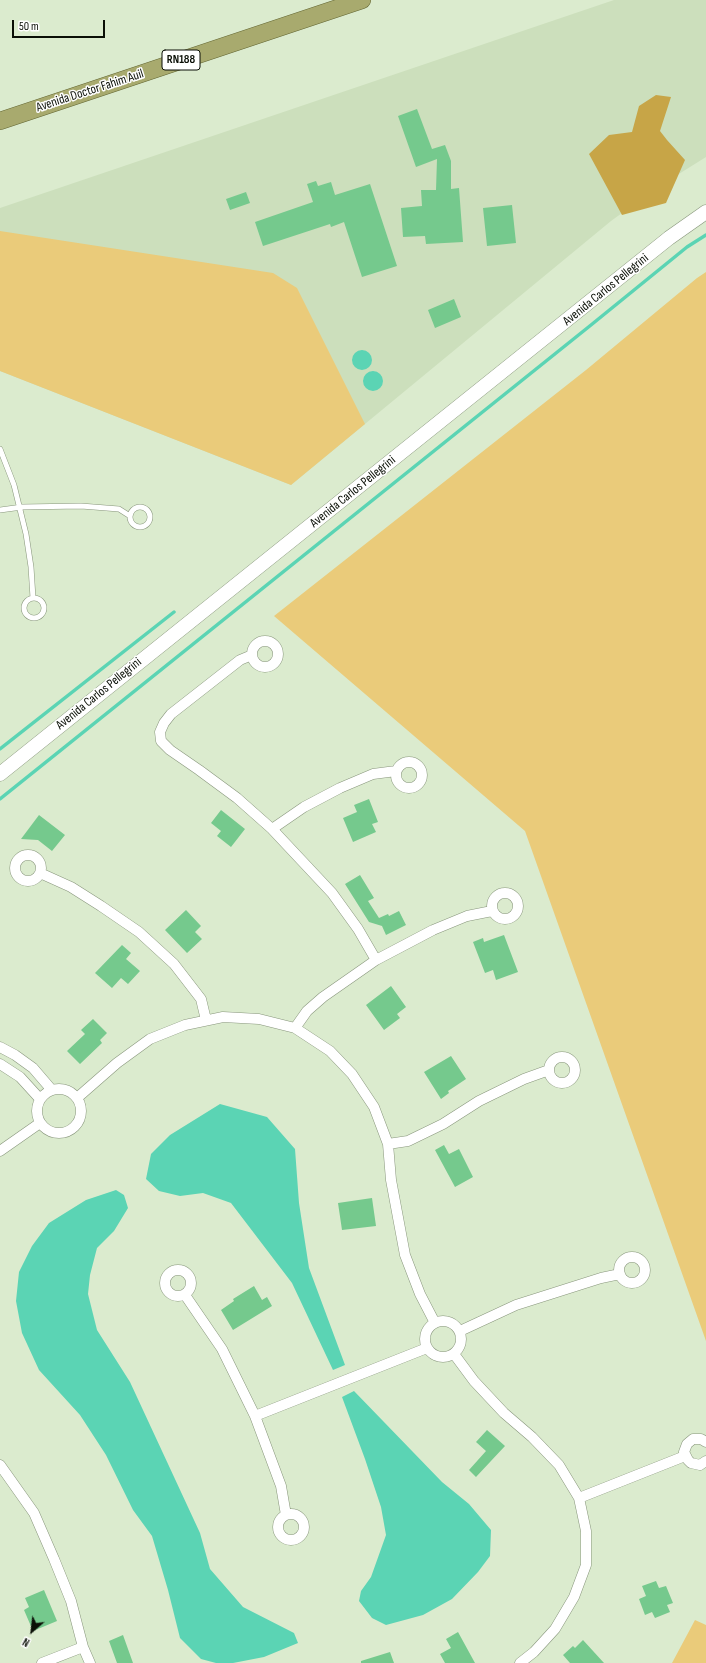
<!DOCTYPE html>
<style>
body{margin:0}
#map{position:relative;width:706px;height:1663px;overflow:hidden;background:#dbebce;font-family:"Sofia Sans Condensed",sans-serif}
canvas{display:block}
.north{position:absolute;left:12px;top:1611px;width:40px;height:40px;-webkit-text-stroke:3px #fff;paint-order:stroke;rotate:208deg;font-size:11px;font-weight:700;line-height:16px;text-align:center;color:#0a0f06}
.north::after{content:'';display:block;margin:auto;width:14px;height:18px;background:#0a0f06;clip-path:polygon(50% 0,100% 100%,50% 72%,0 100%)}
.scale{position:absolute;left:12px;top:20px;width:93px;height:18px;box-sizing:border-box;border:2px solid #0a0f06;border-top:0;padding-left:5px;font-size:12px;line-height:14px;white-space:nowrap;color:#0a0f06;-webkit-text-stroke:3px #fff;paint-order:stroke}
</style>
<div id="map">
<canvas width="706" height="1663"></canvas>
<div class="north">N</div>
<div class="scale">50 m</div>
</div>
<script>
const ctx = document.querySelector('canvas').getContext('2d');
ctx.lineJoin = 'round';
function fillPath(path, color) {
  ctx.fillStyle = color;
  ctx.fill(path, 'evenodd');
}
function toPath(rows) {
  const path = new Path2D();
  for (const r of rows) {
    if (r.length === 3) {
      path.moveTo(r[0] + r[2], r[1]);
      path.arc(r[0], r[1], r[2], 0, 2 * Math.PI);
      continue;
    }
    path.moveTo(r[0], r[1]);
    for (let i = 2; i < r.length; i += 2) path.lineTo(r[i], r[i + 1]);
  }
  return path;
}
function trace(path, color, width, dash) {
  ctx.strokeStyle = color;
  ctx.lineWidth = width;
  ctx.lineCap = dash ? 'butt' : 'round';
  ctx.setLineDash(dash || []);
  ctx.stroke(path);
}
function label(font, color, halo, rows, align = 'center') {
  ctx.font = font + ' "Sofia Sans Condensed",sans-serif';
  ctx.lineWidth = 3;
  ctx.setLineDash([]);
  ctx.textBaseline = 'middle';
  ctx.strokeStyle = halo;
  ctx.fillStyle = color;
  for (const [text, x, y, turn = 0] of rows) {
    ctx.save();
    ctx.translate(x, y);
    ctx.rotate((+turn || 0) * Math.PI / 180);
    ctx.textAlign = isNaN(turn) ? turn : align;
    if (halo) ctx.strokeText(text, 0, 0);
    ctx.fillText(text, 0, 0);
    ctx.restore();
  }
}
fillPath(toPath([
 [614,0,706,0,706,157,658,187,611,221,291,485,0,371,0,208]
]), '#ccdfbc');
fillPath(toPath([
 [0,231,273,273,297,288,365,424,291,485,0,371],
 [706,272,706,1341,525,831,274,616,586,370,697,278],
 [695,1620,706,1625,706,1663,672,1663]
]), '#eacb7a');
fillPath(toPath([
 [656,95,671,97,660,131,667,140,685,160,666,203,622,215,589,154,609,135,632,132,639,106]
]), '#c7a547');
fillPath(toPath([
 [362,360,10],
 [373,381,10],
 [220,1104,267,1117,295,1149,299,1203,309,1268,345,1365,333,1370,292,1283,231,1203,203,1193,180,1196,159,1191,146,1179,151,1154,170,1135],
 [116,1190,124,1195,128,1208,114,1231,97,1248,90,1275,88,1294,97,1330,130,1382,200,1533,210,1569,243,1607,294,1633,298,1643,264,1657,233,1663,216,1663,201,1659,180,1638,168,1590,152,1536,133,1510,106,1455,80,1415,39,1370,22,1333,16,1301,19,1272,32,1246,49,1223,86,1200],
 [354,1391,442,1482,469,1504,491,1530,490,1556,478,1572,452,1599,423,1615,386,1625,372,1618,359,1601,361,1591,371,1577,386,1535,381,1507,365,1459,342,1397]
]), '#5bd4b4');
trace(toPath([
 [0,749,174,612],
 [0,799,591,325,687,247,706,235]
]), '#5bd4b4', 3.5);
fillPath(toPath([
 [417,109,432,149,445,145,451,161,451,189,459,188,463,242,426,244,425,236,403,237,401,208,422,206,421,190,436,190,437,159,416,167,398,116],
 [316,181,318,186,331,182,335,195,370,184,397,266,362,277,344,222,331,227,330,224,263,246,255,222,313,202,307,184],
 [246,192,250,203,230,210,226,199],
 [512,205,516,243,487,246,483,208],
 [454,299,461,317,435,328,428,310],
 [369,799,378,822,372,824,376,832,353,842,343,818,357,812,354,805],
 [221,810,245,829,231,847,217,836,221,831,211,823],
 [39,815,65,835,52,851,38,840,21,839],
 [360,875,374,898,368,901,379,918,388,914,389,916,399,911,406,925,386,935,382,926,369,922,345,884],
 [186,910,201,926,195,932,202,939,187,953,165,930],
 [504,935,518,972,496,980,493,970,485,973,473,942,483,938,484,942],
 [122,945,131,953,126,959,140,971,128,984,121,978,112,988,95,973],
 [391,986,406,1007,397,1014,400,1018,384,1030,366,1005],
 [93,1019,107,1033,100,1040,102,1043,80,1064,67,1051,85,1034,81,1030],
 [451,1056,466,1079,448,1091,449,1093,441,1099,424,1072],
 [444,1145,449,1154,459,1149,473,1177,455,1187,435,1150],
 [372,1198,376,1226,342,1230,338,1203],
 [254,1286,262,1300,267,1297,272,1306,233,1330,221,1310,234,1301,233,1299],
 [487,1430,505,1446,476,1477,469,1470,486,1451,476,1442],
 [656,1581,659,1588,666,1586,673,1603,667,1605,670,1612,655,1618,652,1612,645,1615,639,1599,646,1596,642,1586],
 [44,1590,57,1621,33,1631,24,1610,29,1607,25,1598],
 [458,1632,475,1663,445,1663,440,1654,451,1648,446,1639],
 [123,1635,133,1663,117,1663,109,1641],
 [583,1640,604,1663,570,1663,563,1655,573,1646,575,1648],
 [390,1652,394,1663,361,1663,361,1661]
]), '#75c98d');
const service = toPath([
 [0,449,14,485,26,534,31,567,33,598],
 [140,517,10],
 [0,510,22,507,81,506,119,509,130,516],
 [34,608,10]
]);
const minor = toPath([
 [265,654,13],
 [252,655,240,660,171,714,164,723,160,732,161,741,170,750,199,770,237,798,272,829,332,893,358,929,376,960],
 [409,775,13],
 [272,829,304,807,340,788,373,774,396,771],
 [28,868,13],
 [40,873,71,887,101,906,139,932,174,964,201,999,206,1020],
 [505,906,13],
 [295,1028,307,1011,323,997,376,960,433,930,467,916,492,911],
 [0,1047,15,1055,33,1068,51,1089],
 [562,1070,13],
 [0,1064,20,1077,40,1099],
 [59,1111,22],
 [77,1098,117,1063,150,1039,185,1025,223,1017,259,1019,295,1028,330,1051,352,1074,374,1107,388,1144,391,1180,405,1255,420,1294,435,1323],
 [388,1144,408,1141,443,1124,479,1101,524,1079,549,1070],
 [0,1151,40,1123],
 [632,1270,13],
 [178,1283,13],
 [185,1295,222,1349,255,1416,281,1486,286,1515],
 [443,1339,18],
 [460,1331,516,1305,601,1278,620,1274],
 [454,1354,474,1381,504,1413,532,1437,559,1465,579,1498,586,1531,586,1565,574,1597,555,1629,534,1652,520,1663],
 [255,1416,427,1348],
 [706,1442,701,1439,693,1439,687,1444,684,1452,688,1460,691,1463,700,1465,706,1461],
 [0,1465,34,1513,54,1559,71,1601,83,1647,90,1663],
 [579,1498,685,1456],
 [291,1527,13],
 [42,1663,83,1647]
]);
const secondary = toPath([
 [0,774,669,238,706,212]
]);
const trunk = toPath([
 [0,121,362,0]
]);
trace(service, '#88967c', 6);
trace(minor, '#88967c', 11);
trace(secondary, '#88967c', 15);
trace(trunk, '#626532', 18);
trace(service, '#fff', 5);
trace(minor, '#fff', 10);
trace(secondary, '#fff', 14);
trace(trunk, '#a8aa6e', 17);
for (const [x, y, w] of [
 [181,60,38]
]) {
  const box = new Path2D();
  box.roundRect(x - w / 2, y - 10, w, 20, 3);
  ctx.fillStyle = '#fff';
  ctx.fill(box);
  trace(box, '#0a0f06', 1);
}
label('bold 12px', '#0a0f06', null, [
 ["RN188",181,60]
]);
label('13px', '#0a0f06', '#fff', [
 ["Avenida Doctor Fahim Auil",90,91,-18],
 ["Avenida Carlos Pellegrini",606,290,-39],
 ["Avenida Carlos Pellegrini",353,492,-39],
 ["Avenida Carlos Pellegrini",99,694,-39]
]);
</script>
